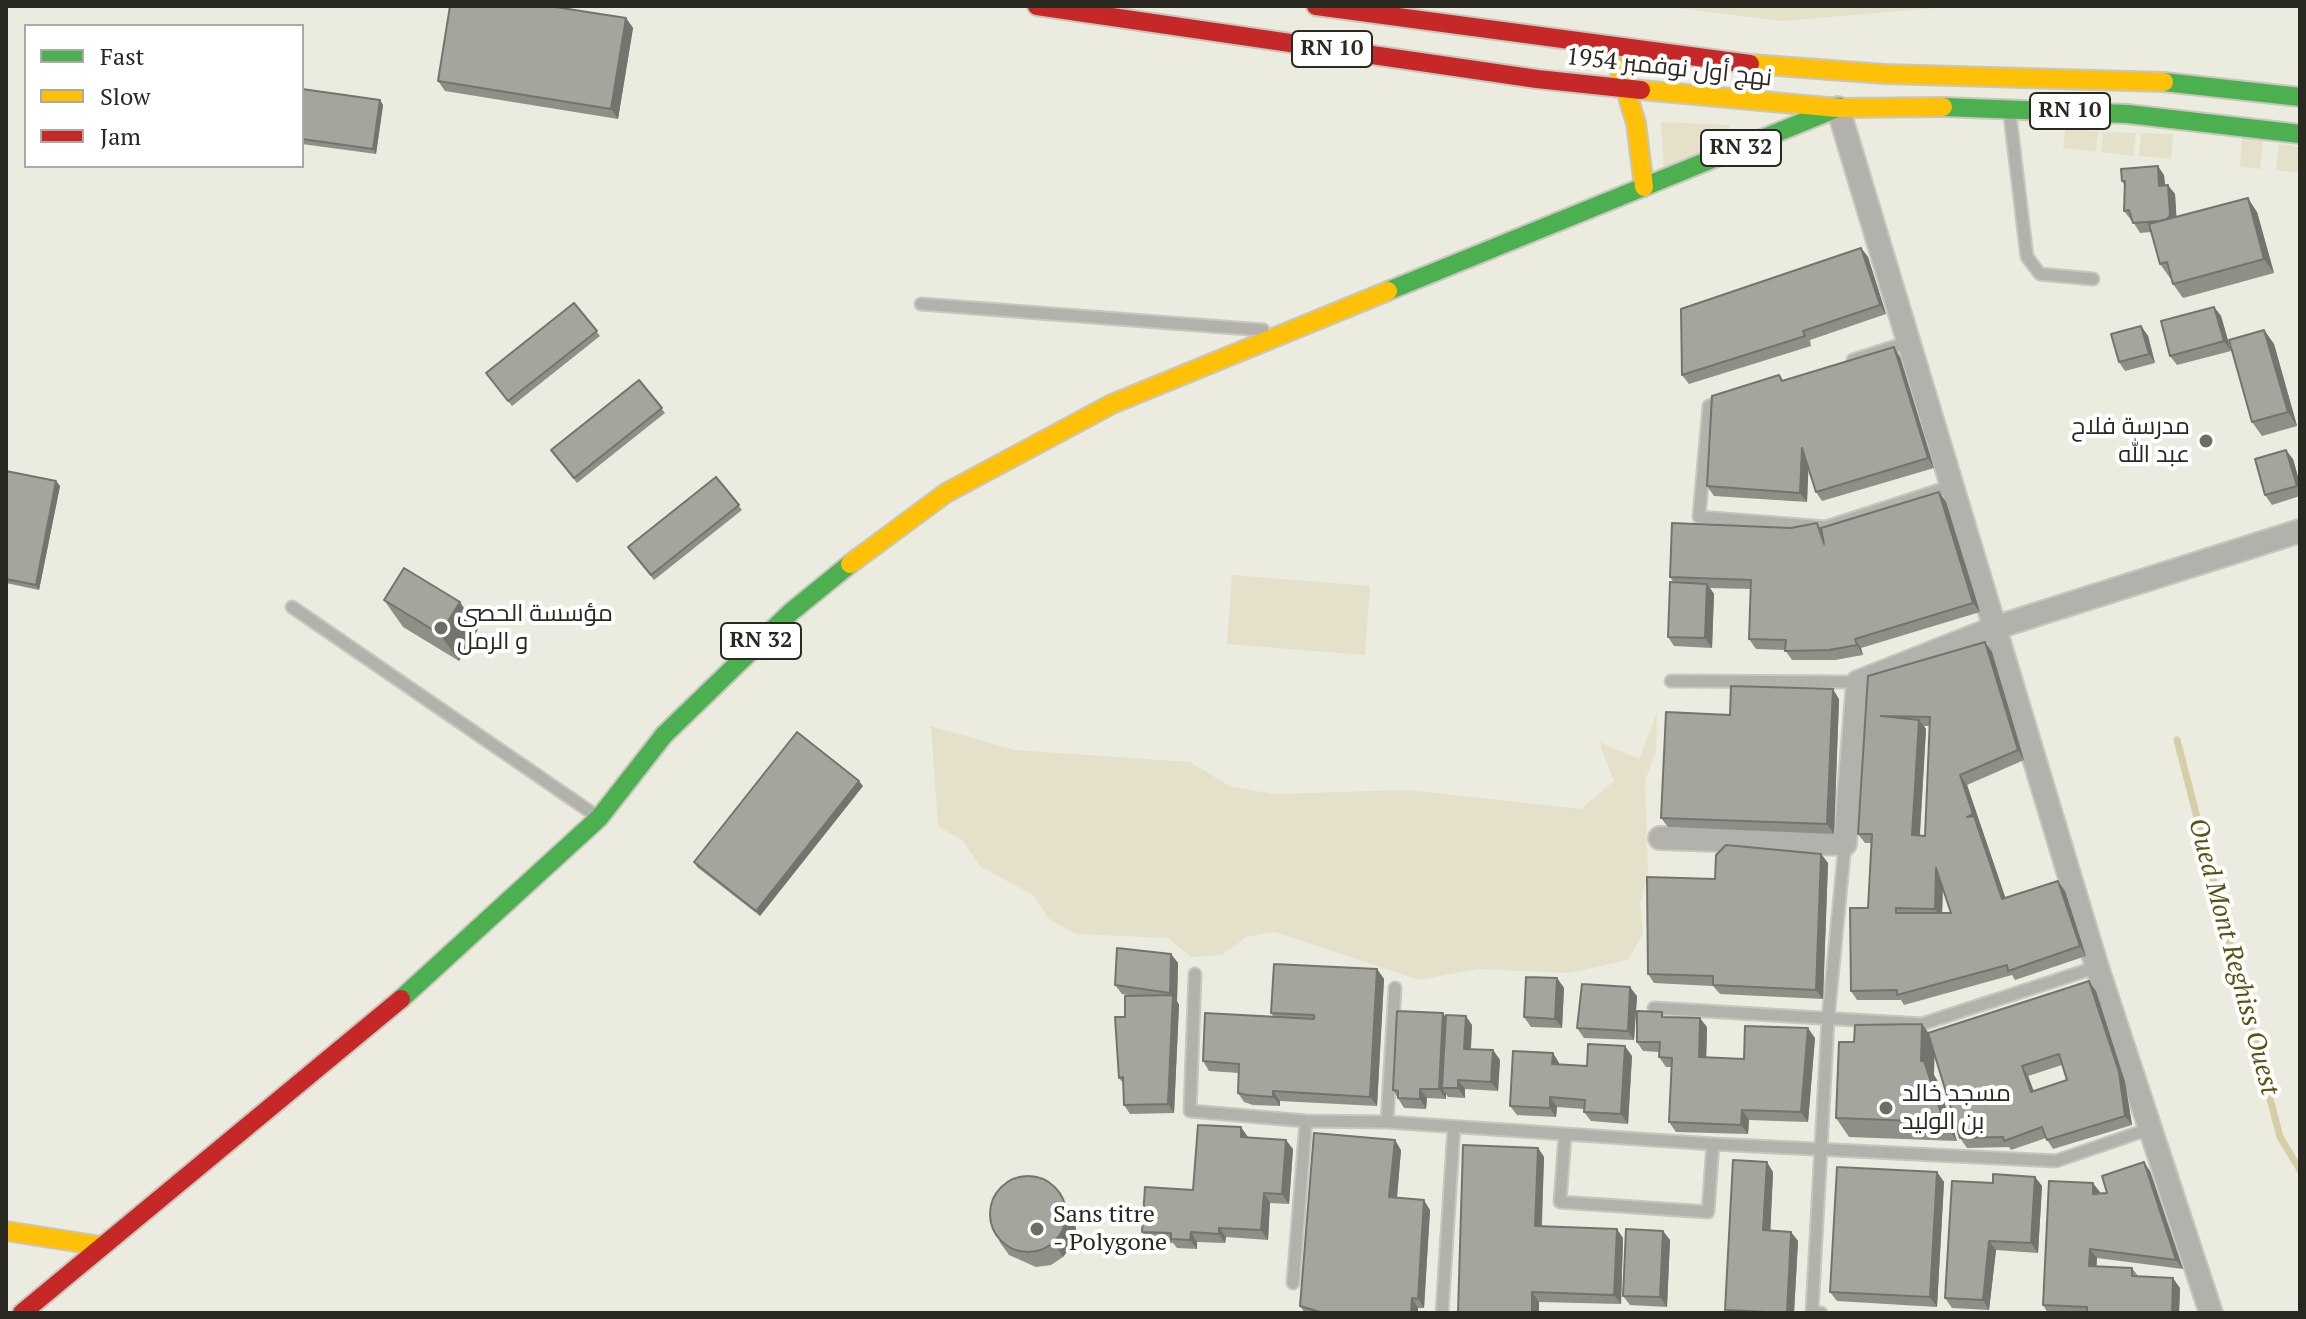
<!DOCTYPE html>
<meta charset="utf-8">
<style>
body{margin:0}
#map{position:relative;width:2306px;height:1319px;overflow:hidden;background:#ecebe0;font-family:"PT Serif",serif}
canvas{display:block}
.frame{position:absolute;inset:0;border:8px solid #2a2921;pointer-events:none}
.legend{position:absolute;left:24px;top:24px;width:280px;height:144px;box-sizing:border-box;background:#fff;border:2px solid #aaa9a6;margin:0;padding:10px 14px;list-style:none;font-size:24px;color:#2a2921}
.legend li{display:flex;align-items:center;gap:16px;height:40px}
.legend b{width:40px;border:2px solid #aaa9a6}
</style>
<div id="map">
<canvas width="2306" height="1319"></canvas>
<div class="frame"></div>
<ul class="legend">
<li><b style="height:10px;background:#4caf50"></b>Fast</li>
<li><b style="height:10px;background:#ffc107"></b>Slow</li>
<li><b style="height:10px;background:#c62828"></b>Jam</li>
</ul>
</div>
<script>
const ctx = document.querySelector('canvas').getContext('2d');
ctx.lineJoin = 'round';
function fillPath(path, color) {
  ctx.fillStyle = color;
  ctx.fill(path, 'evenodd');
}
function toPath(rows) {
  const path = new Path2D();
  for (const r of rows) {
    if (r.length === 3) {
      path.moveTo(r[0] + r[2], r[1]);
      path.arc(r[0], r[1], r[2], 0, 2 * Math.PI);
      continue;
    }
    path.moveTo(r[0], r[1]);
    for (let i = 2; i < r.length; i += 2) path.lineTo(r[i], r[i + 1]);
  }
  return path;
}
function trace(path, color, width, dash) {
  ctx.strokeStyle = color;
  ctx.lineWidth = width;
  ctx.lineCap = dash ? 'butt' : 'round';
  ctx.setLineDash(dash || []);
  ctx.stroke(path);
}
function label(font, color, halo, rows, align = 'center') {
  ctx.font = font + ' "PT Serif",Cairo,serif';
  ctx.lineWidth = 8;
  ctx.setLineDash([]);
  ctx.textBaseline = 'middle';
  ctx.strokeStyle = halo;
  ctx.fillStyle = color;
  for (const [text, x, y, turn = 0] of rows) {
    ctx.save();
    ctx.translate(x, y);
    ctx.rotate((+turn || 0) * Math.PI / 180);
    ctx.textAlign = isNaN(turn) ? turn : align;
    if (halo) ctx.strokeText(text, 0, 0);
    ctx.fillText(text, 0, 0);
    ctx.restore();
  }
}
fillPath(toPath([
 [1660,6,1959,6,1782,21],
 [1661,122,1729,125,1731,142,1664,169],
 [2065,130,2098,131,2096,152,2063,148],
 [2103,132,2136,133,2133,156,2101,152],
 [2141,133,2173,134,2171,159,2139,156],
 [2242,137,2263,141,2260,169,2240,167],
 [2279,144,2300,147,2297,173,2276,170],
 [1232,575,1370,586,1365,655,1227,644],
 [1657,713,1656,752,1645,780,1648,874,1640,903,1643,934,1628,960,1569,973,1478,969,1419,980,1275,932,1246,937,1222,955,1191,957,1168,938,1076,934,1049,919,1033,895,981,867,963,841,938,826,931,726,1014,750,1190,762,1229,786,1273,794,1408,790,1581,809,1614,781,1599,742,1639,759]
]), '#e4e0c9');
trace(toPath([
 [2177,740,2280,1137,2300,1170]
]), '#d5cea6', 7);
const lane = toPath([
 [2010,116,2027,257,2040,274,2093,279],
 [921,304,1263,330],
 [1853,360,1909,342],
 [1726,401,1709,406,1699,517,1826,527,1952,486],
 [292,607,595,815],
 [1671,681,1858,682],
 [1195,974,1190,1111,1306,1121,1387,1122,1713,1144,2056,1161,2152,1128],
 [1654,1008,1922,1024,2097,967],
 [1387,1122,1395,988],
 [1565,1135,1560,1202,1708,1212,1713,1144],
 [1293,1283,1306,1121],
 [1442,1313,1454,1127],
 [1821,1313,1812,1312,1828,1019,1845,844]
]);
const street = toPath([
 [1838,108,2097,967,2211,1313],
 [1660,838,1845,844,1858,682,1997,627,2300,531]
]);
const fast = toPath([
 [2164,82,2300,97],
 [1943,107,2128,114,2300,134],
 [1388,291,1840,107],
 [401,999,599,818,664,735,791,612,850,564]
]);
const slow = toPath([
 [1750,64,1885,74,2164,82],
 [1619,68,1636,123,1644,187],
 [1641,90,1838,108,1943,107],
 [850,564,946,493,1112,404,1388,291],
 [6,1231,101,1246]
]);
const jam = toPath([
 [1037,6,1537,79,1641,90],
 [1316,6,1750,64],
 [22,1313,401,999]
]);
trace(lane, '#c8c7be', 15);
trace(street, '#c8c7be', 26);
trace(fast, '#c8c7be', 22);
trace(slow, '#c8c7be', 22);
trace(jam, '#c8c7be', 22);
trace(lane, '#b2b1ac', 11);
trace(street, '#b2b1ac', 22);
trace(fast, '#4caf50', 18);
trace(slow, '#ffc107', 18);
trace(jam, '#c62828', 18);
fillPath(toPath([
 [626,18,633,28,618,119,445,91,438,81],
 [302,89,383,105,376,154,302,144],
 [2164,175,2165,185,2175,194,2176,217,2257,212,2274,273,2183,298,2173,284,2171,278,2170,278,2160,264,2151,232,2140,233,2132,220,2131,220,2124,211,2124,185,2122,181],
 [1861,248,1868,257,1886,314,1810,340,1811,346,1689,384,1682,375],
 [574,303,600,336,512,406,486,373],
 [2214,307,2221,316,2231,351,2177,365,2170,356],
 [2141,326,2148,336,2155,363,2125,371,2119,362],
 [2264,330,2274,344,2297,426,2262,436,2252,422],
 [1900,357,1934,468,1822,501,1816,492,1808,468,1807,502,1714,496,1707,486,1779,375,1783,381],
 [639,380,665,413,577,483,551,450],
 [2293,459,2300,484,2300,496,2272,505,2265,495],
 [6,471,56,481,60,486,39,590,6,583],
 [716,477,742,510,654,580,628,547],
 [1939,492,1946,502,1980,612,1861,648,1863,655,1835,660,1792,660,1785,650,1756,649,1749,639,1751,589,1710,588,1714,594,1712,648,1674,646,1668,637,1674,583,1670,577,1791,528,1817,523,1821,529],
 [384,600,478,629,459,661,403,627],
 [1985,642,1992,652,2024,760,1967,785,2005,898,2065,891,2086,956,2015,980,2012,975,1904,1005,1901,1000,1857,1000,1851,991,1868,908,1871,843,1865,843,1858,834,1868,676],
 [1924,726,1930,726,1925,836,1920,835,1926,729],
 [1943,888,1951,913,1942,913],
 [1839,699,1834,834,1668,827,1661,818,1730,715],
 [863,786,760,916,697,867,694,862],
 [1821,854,1828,863,1823,999,1720,994,1713,986,1654,983,1648,974,1715,879],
 [1171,954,1178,963,1177,1001,1179,1005,1174,1113,1130,1114,1124,1105,1123,1083,1119,1078,1125,1017,1133,996,1122,994,1115,985],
 [1377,969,1384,979,1377,1106,1280,1101,1280,1106,1253,1105,1244,1102,1238,1093,1239,1073,1209,1071,1203,1061,1274,1017,1271,1013],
 [1557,978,1564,988,1562,1028,1531,1027,1524,1017],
 [2096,991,2125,1082,2132,1125,2053,1149,2046,1138,2011,1150,2009,1147,1967,1148,1960,1138,1934,1054,1934,1075,1937,1080,1957,1141,1849,1137,1836,1118,1854,1042,1922,1024,1928,1033],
 [2062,1065,2067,1080,2034,1091,2028,1076],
 [1637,996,1634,1040,1584,1038,1577,1028],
 [1446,1017,1472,1025,1471,1049,1493,1050,1500,1060,1498,1091,1465,1089,1465,1098,1448,1097,1446,1094,1446,1099,1427,1098,1426,1109,1404,1108,1393,1090],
 [1666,1017,1707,1027,1706,1057,1744,1059,1815,1038,1808,1122,1749,1120,1748,1134,1676,1132,1669,1122,1672,1067,1666,1067,1659,1057,1659,1052,1643,1051,1637,1042],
 [1553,1053,1559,1063,1559,1065,1587,1066,1632,1056,1628,1124,1591,1121,1584,1112,1584,1109,1557,1107,1556,1117,1517,1115,1510,1106],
 [1248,1137,1293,1149,1289,1204,1270,1203,1268,1240,1226,1237,1225,1243,1197,1242,1197,1249,1177,1248,1173,1243,1149,1241,1142,1232,1193,1190],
 [1538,1148,1544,1157,1542,1226,1623,1238,1621,1304,1539,1302,1539,1313,1458,1313],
 [1401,1150,1397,1198,1430,1210,1424,1308,1418,1308,1418,1313,1305,1313,1300,1306],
 [2150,1171,2183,1269,2097,1258,2096,1266,2132,1268,2138,1276,2180,1288,2179,1313,2048,1313,2043,1305,2100,1192,2100,1194,2107,1193],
 [1773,1172,1770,1231,1791,1232,1798,1241,1794,1313,1727,1313,1725,1310],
 [1937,1172,1944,1182,1937,1307,1837,1301,1830,1292],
 [2035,1177,2042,1186,2038,1253,1996,1250,1989,1310,1952,1308,1945,1298,1993,1183],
 [1056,1189,1074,1216,1076,1230,1072,1245,1063,1257,1051,1265,1036,1267,1009,1255,999,1241],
 [1663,1231,1670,1240,1667,1307,1630,1305,1623,1296]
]), '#8f8e87');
fillPath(toPath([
 [626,18,633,28,618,119,611,109],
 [380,100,383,105,376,154,373,149],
 [2158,166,2164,175,2166,195,2159,186],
 [2168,185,2175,194,2177,224,2166,221],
 [2248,198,2257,212,2274,273,2264,259],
 [1861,248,1868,257,1886,314,1880,305],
 [2214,307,2221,316,2231,351,2224,341],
 [2141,326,2148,336,2155,363,2149,354],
 [2264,330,2274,344,2297,426,2288,412],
 [1894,347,1900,357,1934,468,1928,458],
 [1802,448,1809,457,1807,502,1800,493],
 [2286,450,2293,459,2300,484,2300,491,2297,486],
 [56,481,60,486,39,590,36,585],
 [1939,492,1946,502,1980,612,1973,603],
 [1707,584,1714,594,1712,648,1705,638],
 [460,602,478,629,459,661,440,634],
 [1855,639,1861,648,1863,655,1857,645],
 [1985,642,1992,652,2024,760,2018,750],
 [1833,689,1839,699,1834,834,1827,824],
 [1919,720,1926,729,1919,845,1912,835],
 [1960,775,1967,785,2009,908,2002,899],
 [859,781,863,786,760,916,756,911],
 [1821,854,1828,863,1823,999,1816,990],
 [1936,868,1943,878,1942,918,1935,909],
 [2058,881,2065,891,2086,956,2080,946],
 [1171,954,1178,963,1177,1001,1179,1005,1174,1113,1168,1104,1173,997,1170,993],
 [1377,969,1384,979,1377,1106,1370,1097],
 [1557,978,1564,988,1562,1028,1555,1019],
 [2089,981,2096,991,2125,1082,2132,1125,2125,1116],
 [1630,987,1637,996,1634,1040,1628,1031],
 [1443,1013,1449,1022,1442,1088,1446,1094,1446,1099,1439,1089],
 [1466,1016,1472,1025,1470,1058,1464,1049],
 [1700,1018,1707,1027,1706,1067,1699,1057],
 [1922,1024,1935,1042,1934,1075,1937,1080,1957,1141,1944,1122,1921,1061],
 [1808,1028,1815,1038,1808,1122,1801,1112],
 [1625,1046,1632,1056,1628,1124,1621,1114],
 [1493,1050,1500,1060,1498,1091,1491,1082],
 [1553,1053,1559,1063,1559,1074,1552,1064],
 [2022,1066,2028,1076,2037,1101,2031,1092],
 [1458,1080,1465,1089,1465,1098,1458,1088],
 [1420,1089,1427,1098,1426,1109,1420,1099],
 [1273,1091,1280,1101,1280,1106,1273,1097],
 [1550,1097,1557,1107,1556,1117,1550,1108],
 [1742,1110,1749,1120,1748,1134,1741,1125],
 [1241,1127,1248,1137,1241,1137],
 [1286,1140,1293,1149,1289,1204,1282,1194],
 [1395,1140,1401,1150,1396,1207,1389,1197],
 [1538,1148,1544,1157,1541,1235,1535,1226],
 [1767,1162,1773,1172,1770,1240,1763,1230],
 [2144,1162,2150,1171,2183,1269,2176,1260],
 [1937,1172,1944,1182,1937,1307,1930,1297],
 [2035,1177,2042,1186,2038,1253,2031,1243],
 [2093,1183,2100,1192,2099,1204,2093,1194],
 [1056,1189,1074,1216,1076,1230,1072,1245,1063,1257,1054,1243],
 [1264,1193,1270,1203,1268,1240,1261,1230],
 [1424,1200,1430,1210,1424,1308,1418,1299],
 [1219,1228,1226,1237,1225,1243,1219,1234],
 [1617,1229,1623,1238,1621,1304,1614,1295],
 [1663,1231,1670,1240,1667,1307,1660,1297],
 [1191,1232,1197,1242,1197,1249,1190,1240],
 [1791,1232,1798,1241,1794,1313,1787,1313],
 [1989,1241,1996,1250,1989,1310,1983,1300],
 [2090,1249,2097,1258,2096,1275,2089,1266],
 [2173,1278,2180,1288,2179,1313,2172,1313],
 [1532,1292,1539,1302,1539,1313,1532,1313],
 [1412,1298,1418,1308,1418,1313,1411,1313]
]), '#74746e');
const building = toPath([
 [450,6,549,6,626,18,611,109,438,81,450,6],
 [302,89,380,100,373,149,302,139,302,89],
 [2158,166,2159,186,2168,185,2170,215,2167,219,2159,221,2133,223,2129,210,2124,211,2125,181,2122,181,2121,169,2158,166],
 [2248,198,2264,259,2173,284,2167,262,2160,264,2149,224,2248,198],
 [1861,248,1880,305,1803,331,1805,336,1682,375,1681,309,1861,248],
 [574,303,597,331,508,401,486,373,574,303],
 [2214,307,2224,341,2170,356,2161,321,2214,307],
 [2141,326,2149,354,2119,362,2111,334,2141,326],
 [2264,330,2288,412,2252,422,2229,340,2264,330],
 [1894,347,1928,458,1816,492,1802,448,1800,493,1707,486,1712,396,1779,375,1782,381,1894,347],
 [639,380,662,408,574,478,551,450,639,380],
 [2286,450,2297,486,2265,495,2255,459,2286,450],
 [6,471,56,481,36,585,6,579,6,471],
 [716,477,739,505,651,575,628,547,716,477],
 [1939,492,1973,603,1855,639,1857,645,1829,650,1785,651,1786,640,1749,639,1751,580,1670,577,1672,523,1791,528,1817,523,1824,544,1821,528,1939,492],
 [404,568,460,602,440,634,384,600,404,568],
 [1670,582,1707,584,1705,638,1668,637,1670,582],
 [1985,642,2018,750,1960,775,1973,814,1967,817,1974,816,2002,899,2058,881,2080,946,2008,971,2007,965,1897,995,1897,990,1851,991,1850,908,1868,908,1872,834,1858,834,1868,676,1985,642],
 [1881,716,1930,717,1925,836,1912,835,1919,720,1881,716],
 [1936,868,1951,913,1896,913,1896,908,1935,909,1936,868],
 [1731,686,1833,689,1827,824,1661,818,1666,712,1730,715,1731,686],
 [797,732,859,781,756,911,694,862,797,732],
 [1726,845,1821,854,1816,990,1713,985,1713,976,1648,974,1647,877,1715,879,1716,855,1726,845],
 [1117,948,1171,954,1170,993,1115,985,1117,948],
 [1274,964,1377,969,1370,1097,1273,1091,1273,1097,1247,1095,1238,1093,1239,1064,1203,1061,1205,1013,1314,1019,1314,1015,1271,1013,1274,964],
 [1526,977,1557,978,1555,1019,1524,1017,1526,977],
 [2089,981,2119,1072,2125,1116,2047,1140,2042,1127,2004,1141,2003,1137,1960,1138,1928,1033,2089,981],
 [2059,1054,2067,1080,2031,1092,2022,1066,2059,1054],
 [1582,984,1630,987,1628,1031,1577,1028,1582,984],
 [1173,995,1168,1104,1124,1105,1123,1077,1119,1078,1115,1017,1125,1017,1125,996,1173,995],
 [1397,1011,1443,1013,1439,1089,1420,1089,1420,1099,1398,1098,1398,1091,1393,1090,1397,1011],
 [1637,1011,1662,1012,1662,1017,1700,1018,1699,1057,1744,1059,1745,1026,1808,1028,1801,1112,1742,1110,1741,1125,1669,1122,1672,1058,1659,1057,1660,1042,1637,1042,1637,1011],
 [1446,1015,1466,1016,1464,1049,1493,1050,1491,1082,1458,1080,1458,1088,1442,1088,1446,1015],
 [1922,1024,1921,1061,1924,1061,1944,1122,1836,1118,1839,1042,1854,1042,1855,1025,1922,1024],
 [1588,1044,1625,1046,1621,1114,1584,1112,1585,1100,1550,1097,1550,1108,1510,1106,1513,1051,1553,1053,1552,1064,1587,1066,1588,1044],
 [1198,1125,1241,1127,1241,1137,1286,1140,1282,1194,1264,1193,1261,1230,1219,1228,1219,1234,1191,1232,1190,1240,1171,1239,1171,1233,1142,1232,1145,1187,1193,1190,1198,1125],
 [1314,1133,1395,1140,1389,1197,1424,1200,1418,1299,1412,1298,1411,1313,1323,1313,1300,1306,1314,1133],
 [1463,1145,1538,1148,1535,1226,1617,1229,1614,1295,1532,1292,1532,1313,1458,1313,1463,1145],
 [1733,1160,1767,1162,1763,1230,1791,1232,1787,1313,1725,1310,1733,1160],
 [2144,1162,2176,1260,2090,1249,2089,1266,2132,1268,2132,1276,2173,1278,2172,1313,2087,1313,2087,1307,2043,1305,2049,1181,2093,1183,2093,1194,2107,1193,2102,1176,2144,1162],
 [1837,1167,1937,1172,1930,1297,1830,1292,1837,1167],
 [1993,1174,2035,1177,2031,1243,1989,1241,1983,1300,1945,1298,1952,1181,1993,1183,1993,1174],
 [1028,1214,38],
 [1626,1229,1663,1231,1660,1297,1623,1296,1626,1229]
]);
fillPath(building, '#a6a59d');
trace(building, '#74746e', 2);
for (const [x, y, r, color] of [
 [2206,441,8,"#6e6d64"],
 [441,628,8,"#6e6d64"],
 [1886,1108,8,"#6e6d64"],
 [1037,1229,8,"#6e6d64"]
]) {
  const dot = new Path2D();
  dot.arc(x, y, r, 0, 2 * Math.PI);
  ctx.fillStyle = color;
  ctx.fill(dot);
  trace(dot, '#fff', 3);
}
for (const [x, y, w] of [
 [1332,49,80],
 [2070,111,80],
 [1741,148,80],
 [761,641,80]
]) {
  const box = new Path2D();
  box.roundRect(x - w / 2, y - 18, w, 36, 6);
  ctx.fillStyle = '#fff';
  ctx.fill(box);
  trace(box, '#2a2921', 2);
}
label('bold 22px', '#2a2921', null, [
 ["RN 10",1332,49],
 ["RN 10",2070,111],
 ["RN 32",1741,148],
 ["RN 32",761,641]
]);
label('24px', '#2a2921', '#fff', [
 ["نهج أول نوفمبر 1954",1669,68,6]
]);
label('24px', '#2a2921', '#fff', [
 ["مدرسة فلاح",2190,427,"right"],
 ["عبد الله",2190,455,"right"],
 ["مؤسسة الحصى",457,614],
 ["و الرمل",457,642],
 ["مسجد خالد",1902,1094],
 ["بن الوليد",1902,1122],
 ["Sans titre",1053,1215],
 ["- Polygone",1053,1243]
], 'left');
label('italic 26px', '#5c5113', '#fff', [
 ["Oued Mont Reghiss Ouest",2233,957,75]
]);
</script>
